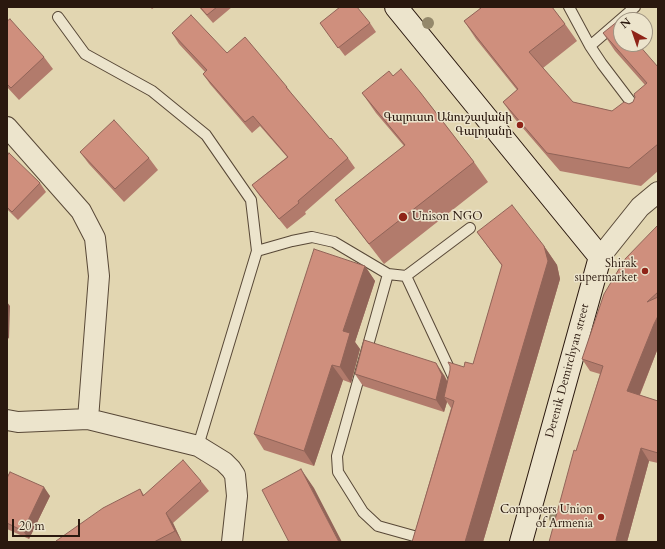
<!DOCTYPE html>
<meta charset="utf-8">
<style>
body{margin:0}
#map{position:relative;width:665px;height:549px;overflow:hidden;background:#e2d6b1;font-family:Cardo,serif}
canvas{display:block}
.frame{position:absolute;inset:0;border:8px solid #2a180e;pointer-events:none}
.north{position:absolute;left:613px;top:12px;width:40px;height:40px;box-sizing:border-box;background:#ece4cc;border:1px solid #9e9280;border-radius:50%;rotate:320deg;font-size:11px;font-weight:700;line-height:16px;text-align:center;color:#2a180e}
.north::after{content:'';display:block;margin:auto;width:14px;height:18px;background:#8f2418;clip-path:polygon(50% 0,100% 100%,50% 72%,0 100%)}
.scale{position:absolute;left:12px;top:519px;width:68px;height:18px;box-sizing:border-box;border:2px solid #2a180e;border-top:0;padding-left:5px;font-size:12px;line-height:14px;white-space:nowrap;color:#2a180e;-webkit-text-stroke:3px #ece4cc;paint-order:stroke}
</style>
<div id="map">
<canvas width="665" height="549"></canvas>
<div class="frame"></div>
<div class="north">N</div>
<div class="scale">20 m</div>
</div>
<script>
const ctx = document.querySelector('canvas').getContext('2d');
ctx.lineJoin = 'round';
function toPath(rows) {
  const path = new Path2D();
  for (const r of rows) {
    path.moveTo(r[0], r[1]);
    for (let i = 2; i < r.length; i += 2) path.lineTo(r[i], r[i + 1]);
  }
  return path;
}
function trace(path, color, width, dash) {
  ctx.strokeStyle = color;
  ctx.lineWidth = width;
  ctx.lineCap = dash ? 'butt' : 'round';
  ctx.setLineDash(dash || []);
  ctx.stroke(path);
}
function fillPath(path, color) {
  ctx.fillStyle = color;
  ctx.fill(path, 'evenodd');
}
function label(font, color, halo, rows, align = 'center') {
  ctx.font = font + ' Cardo,"Noto Serif Armenian",serif';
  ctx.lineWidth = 3;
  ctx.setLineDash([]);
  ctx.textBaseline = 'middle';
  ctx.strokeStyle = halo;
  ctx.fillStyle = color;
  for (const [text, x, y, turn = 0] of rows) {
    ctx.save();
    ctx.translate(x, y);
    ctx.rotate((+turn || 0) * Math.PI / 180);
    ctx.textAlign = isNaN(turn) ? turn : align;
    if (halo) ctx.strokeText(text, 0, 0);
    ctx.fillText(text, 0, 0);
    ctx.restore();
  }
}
const lane = toPath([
 [569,7,590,46,635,7],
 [58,17,85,54,152,91,206,135,251,200,257,251,198,446],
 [590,46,602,64,640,114],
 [257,251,292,241,312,237,334,242,388,274,337,456,338,472,363,512,378,526,421,538,422,533],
 [388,274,406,276,470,228],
 [406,276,456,383]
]);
const street = toPath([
 [7,127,81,211,95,238,99,276,88,419],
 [600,257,640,207,658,192],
 [7,420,18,422,88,419,198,446,224,462,231,469,235,475,237,496,232,542]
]);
const secondary = toPath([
 [396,7,600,257,521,542]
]);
trace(lane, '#584837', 12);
trace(street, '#584837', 22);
trace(secondary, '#2a180e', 24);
trace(lane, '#ece4cc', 10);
trace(street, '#ece4cc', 20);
trace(secondary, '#ece4cc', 22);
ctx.fillStyle = '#94886b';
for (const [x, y] of [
 [428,23],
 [555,518]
]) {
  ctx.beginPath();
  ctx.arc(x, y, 6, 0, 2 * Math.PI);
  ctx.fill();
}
fillPath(toPath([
 [150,7,155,7,152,9],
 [199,7,232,7,213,23],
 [479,7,552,7,565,24,577,41,543,68,573,102,612,111,633,102,645,85,615,51,603,33,658,67,658,171,641,186,560,171,515,119,503,102,517,90,476,39,464,21,480,9],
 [7,21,44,57,53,69,19,100,7,87],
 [320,23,370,23,376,32,345,56],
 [172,33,227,53,287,87,294,97,330,139,348,158,355,168,305,212,306,214,287,229,259,195,252,185,287,157,260,126,252,133,210,84,203,74,205,72,179,44],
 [393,76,420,92,430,105,474,162,488,182,384,264,350,220,335,200,404,146,376,113,362,93],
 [80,152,149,158,158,170,124,202,89,164],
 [7,156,40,183,46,192,18,220,7,209],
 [658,225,658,348,640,395,658,401,658,463,649,461,627,542,549,542,600,374,590,371,582,359],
 [477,232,544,246,557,265,560,279,483,542,412,542,451,408,447,402,444,412,363,386,355,374,444,375,448,382,464,367,473,364,502,266],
 [365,266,375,281,355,342,360,349,351,383,343,380,314,466,264,450,254,434],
 [7,478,50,496,29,539,7,529],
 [201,481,209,491,173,523,182,542,56,542,140,489,144,495]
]), '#b27b6c');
fillPath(toPath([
 [544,246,557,265,560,279,483,542,465,542],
 [365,266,375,281,355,342,360,349,351,383,340,367,343,331],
 [7,302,10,306,9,339,7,336],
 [658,316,658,348,636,404,627,391,654,324],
 [436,363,444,375,450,388,444,397,447,402,444,412,436,400],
 [332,365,343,380,314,466,304,451],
 [641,448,649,461,627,542,617,542,616,540],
 [301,469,314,488,342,542,339,542],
 [44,487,50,496,29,539,23,531],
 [166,513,173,523,182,542,175,531]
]), '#916458');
const building = toPath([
 [200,7,217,7,207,15,200,7],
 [340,7,357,7,370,23,338,48,320,23,340,7],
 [480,7,552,7,565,24,529,52,573,102,612,111,624,102,629,104,633,102,635,97,634,94,647,83,603,33,618,21,621,24,621,44,638,44,658,67,658,144,629,168,547,153,503,102,518,89,464,21,481,8,480,7],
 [191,15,227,53,245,37,287,87,286,87,330,139,331,138,348,158,298,201,299,203,279,219,252,185,288,157,253,116,245,122,203,74,207,70,172,33,191,15],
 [10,19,44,57,11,88,7,84,7,21,10,19],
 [401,69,420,92,474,162,369,244,335,200,405,145,362,93,389,71,393,76,401,69],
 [114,120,149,158,115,189,80,152,114,120],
 [9,153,40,183,12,212,7,207,7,156,9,153],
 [512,205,544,246,548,261,465,542,412,542,454,401,444,397,450,370,450,366,448,362,464,367,465,362,473,364,502,265,477,232,512,205],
 [658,225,658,292,647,302,658,297,658,316,654,324,627,391,658,401,658,453,641,448,616,540,617,542,549,542,574,450,576,451,603,366,582,359,604,294,625,259,658,225],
 [314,249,365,266,343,331,350,333,340,367,332,365,304,451,254,434,314,249],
 [364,340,436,363,442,375,436,400,355,374,364,340],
 [183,460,201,481,166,513,175,531,154,542,56,542,56,541,103,508,140,489,143,496,183,460],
 [301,469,339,542,289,542,262,490,301,469],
 [10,472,44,487,23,531,7,523,7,478,10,472]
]);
fillPath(building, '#cf8f7d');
trace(building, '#916458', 1);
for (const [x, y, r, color] of [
 [520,125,4,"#8f2418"],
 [403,217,5,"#8f2418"],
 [645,271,4,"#8f2418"],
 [601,517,4,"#8f2418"]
]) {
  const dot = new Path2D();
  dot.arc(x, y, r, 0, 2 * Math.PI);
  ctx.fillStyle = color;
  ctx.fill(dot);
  trace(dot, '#ece4cc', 1.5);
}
label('12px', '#2a180e', '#ece4cc', [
 ["Գալուստ Անուշավանի",512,118],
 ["Գալոյանը",512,132],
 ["Unison NGO",412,217,"left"],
 ["Shirak",637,264],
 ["supermarket",637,278],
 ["Composers Union",593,510],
 ["of Armenia",593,524]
], 'right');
label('12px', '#2a180e', '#ece4cc', [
 ["Derenik Demirchyan street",568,371,-75]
]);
</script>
